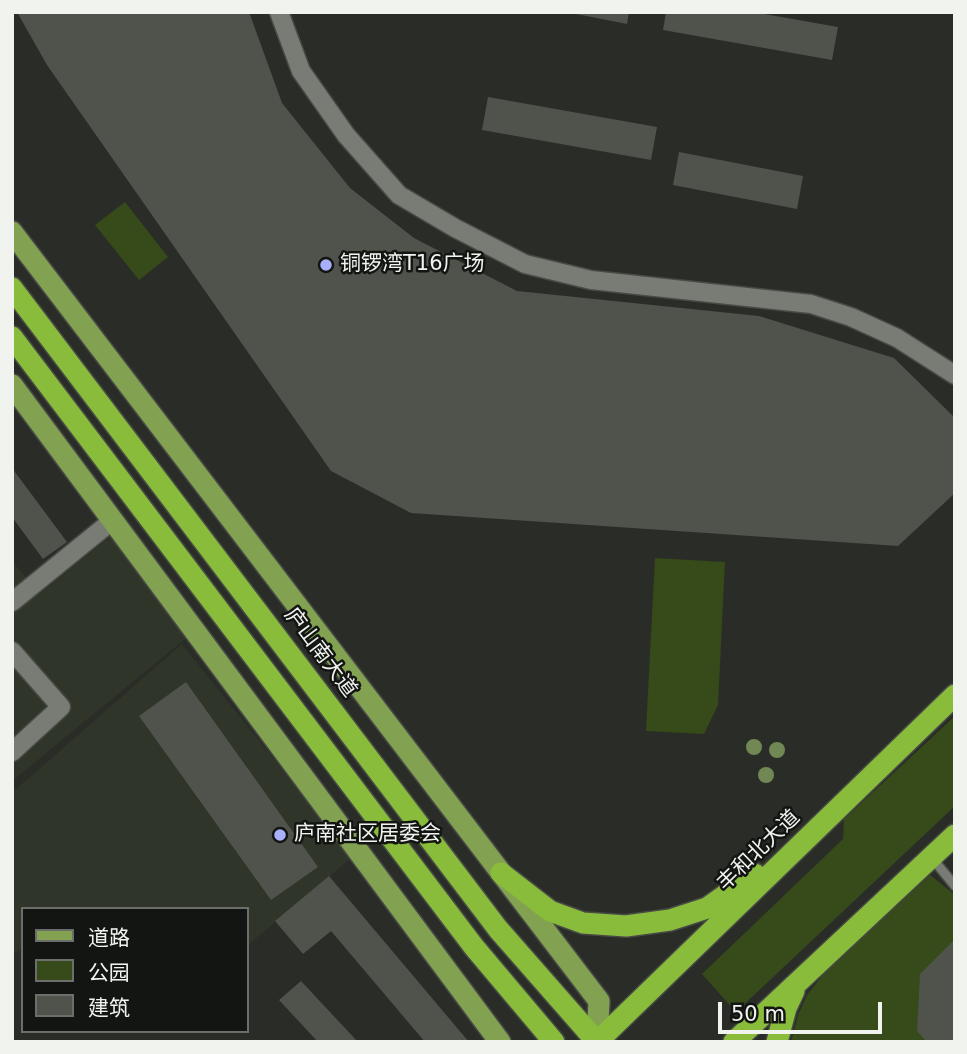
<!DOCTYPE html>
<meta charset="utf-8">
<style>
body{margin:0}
#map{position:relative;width:967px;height:1054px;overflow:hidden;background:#2a2d27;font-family:"DejaVu Sans","Noto Sans SC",sans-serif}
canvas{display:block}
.frame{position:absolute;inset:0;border:14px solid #f0f3ee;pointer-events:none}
.legend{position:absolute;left:21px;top:907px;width:228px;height:126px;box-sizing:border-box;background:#131512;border:2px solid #6b6e6a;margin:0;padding:9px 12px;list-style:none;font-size:21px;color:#f0f3ee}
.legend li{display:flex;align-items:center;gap:14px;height:35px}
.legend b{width:35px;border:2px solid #6b6e6a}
.scale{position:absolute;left:718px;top:1002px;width:164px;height:32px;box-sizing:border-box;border:4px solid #f0f3ee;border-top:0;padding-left:9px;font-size:21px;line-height:24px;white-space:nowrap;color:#f0f3ee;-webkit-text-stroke:5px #131512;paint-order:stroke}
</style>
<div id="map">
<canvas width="967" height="1054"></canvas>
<div class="frame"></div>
<ul class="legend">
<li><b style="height:9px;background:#82a252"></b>道路</li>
<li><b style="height:19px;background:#364a1a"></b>公园</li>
<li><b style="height:19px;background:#4f534b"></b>建筑</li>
</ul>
<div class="scale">50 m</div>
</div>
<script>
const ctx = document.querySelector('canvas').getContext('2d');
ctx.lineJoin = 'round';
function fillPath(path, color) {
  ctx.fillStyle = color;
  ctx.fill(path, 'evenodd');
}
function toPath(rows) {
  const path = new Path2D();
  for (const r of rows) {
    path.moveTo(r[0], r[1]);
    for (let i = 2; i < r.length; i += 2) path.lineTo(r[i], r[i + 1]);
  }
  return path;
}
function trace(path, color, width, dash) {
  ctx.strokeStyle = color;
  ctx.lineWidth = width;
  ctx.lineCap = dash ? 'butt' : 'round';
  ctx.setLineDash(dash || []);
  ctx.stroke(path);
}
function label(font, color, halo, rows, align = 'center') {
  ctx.font = font + ' "DejaVu Sans","Noto Sans SC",sans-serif';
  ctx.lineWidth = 5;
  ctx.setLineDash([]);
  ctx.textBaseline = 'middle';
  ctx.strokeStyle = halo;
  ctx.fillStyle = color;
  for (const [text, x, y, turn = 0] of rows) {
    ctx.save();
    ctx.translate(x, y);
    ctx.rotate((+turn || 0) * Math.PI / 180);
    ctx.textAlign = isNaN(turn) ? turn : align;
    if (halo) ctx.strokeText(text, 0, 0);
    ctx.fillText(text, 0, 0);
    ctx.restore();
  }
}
fillPath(toPath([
 [110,537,191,634,12,781,12,561,40,594],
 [182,644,352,857,247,946,247,909,23,909,23,949,12,954,12,793]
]), '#303529');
fillPath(toPath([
 [125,202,168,257,139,280,95,225],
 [655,558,725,562,718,705,704,734,646,731],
 [955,716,955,806,736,1012,702,974,843,839,844,819],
 [930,875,955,895,955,1042,791,1042,798,1015,807,995,825,972]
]), '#364a1a');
fillPath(toPath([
 [17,12,249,12,282,103,350,188,414,238,517,291,759,316,894,358,955,418,955,493,898,546,411,513,331,471,47,65],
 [566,12,629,12,627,24],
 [666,12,753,12,838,27,832,60,663,30],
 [488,97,657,127,651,160,482,130],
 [679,152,803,176,797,209,673,185],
 [12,468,67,542,43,559,12,517],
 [186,682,318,867,271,900,139,716],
 [329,876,469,1042,425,1042,331,931,303,954,275,921],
 [955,939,955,1042,927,1042,917,1031,920,974],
 [301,981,358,1042,318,1042,279,1000]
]), '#4f534b');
const lane = toPath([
 [932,858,955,886]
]);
const street = toPath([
 [279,12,301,71,346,135,399,195,455,228,525,264,591,280,811,304,851,317,897,338,955,375],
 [12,602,113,520],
 [12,651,61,707,12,752]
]);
const primary = toPath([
 [12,232,599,1001,597,1042],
 [12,385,500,1042]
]);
const highway = toPath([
 [12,288,498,929,597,1042],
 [12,337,474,947,554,1042],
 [501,873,550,911,583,923,626,926,670,920,707,908,755,874],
 [597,1042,955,695],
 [734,1042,955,835],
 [777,1042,786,1008,794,991]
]);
trace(lane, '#484b45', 12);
trace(street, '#484b45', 21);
trace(primary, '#484b45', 24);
trace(highway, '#484b45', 24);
trace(lane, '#787c74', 9);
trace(street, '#787c74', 18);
trace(primary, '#82a252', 21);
trace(highway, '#89bc3b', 21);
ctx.fillStyle = '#718855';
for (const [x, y] of [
 [754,747],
 [777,750],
 [766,775]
]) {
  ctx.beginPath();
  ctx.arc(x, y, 8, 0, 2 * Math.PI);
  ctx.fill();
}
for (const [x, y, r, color] of [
 [326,265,7,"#a8b0fc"],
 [280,835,7,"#a8b0fc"]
]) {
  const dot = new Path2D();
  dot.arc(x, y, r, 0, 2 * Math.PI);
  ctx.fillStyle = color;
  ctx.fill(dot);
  trace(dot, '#131512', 2.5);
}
label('21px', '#f0f3ee', '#131512', [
 ["铜锣湾T16广场",340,265],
 ["庐南社区居委会",294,835]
], 'left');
label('21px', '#f0f3ee', '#131512', [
 ["庐山南大道",320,653,53],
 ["丰和北大道",759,851,-44]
]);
</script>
